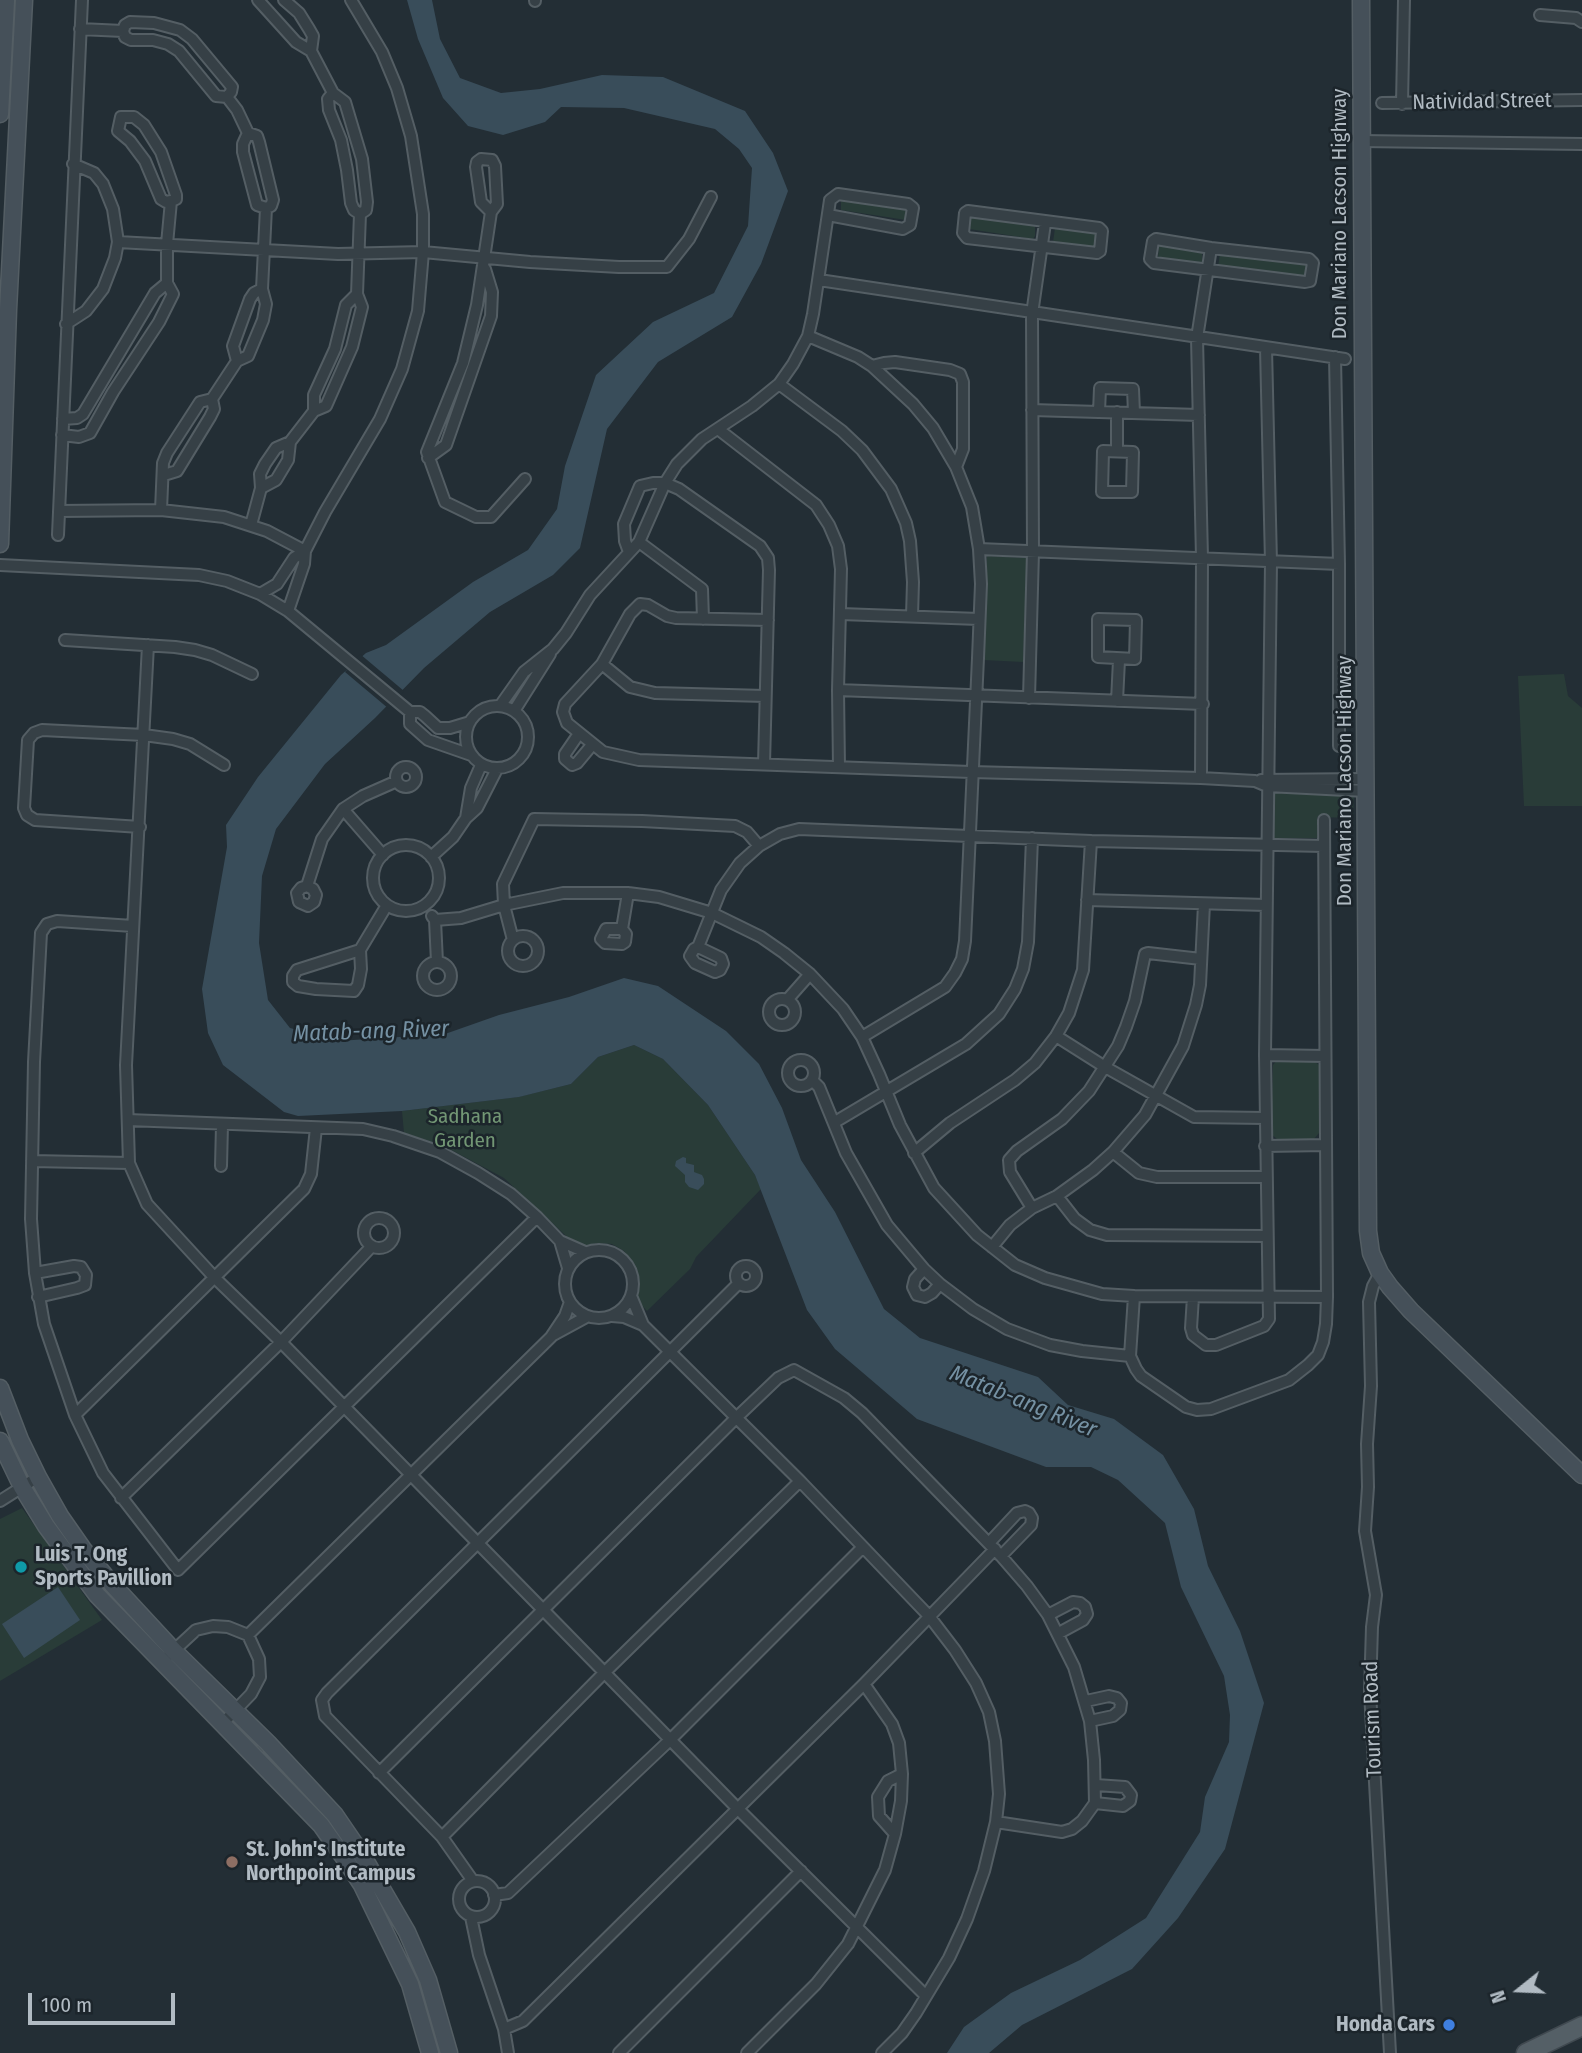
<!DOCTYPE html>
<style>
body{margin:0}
#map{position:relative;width:1582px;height:2053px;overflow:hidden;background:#232e35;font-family:"Fira Sans Condensed",sans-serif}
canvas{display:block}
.north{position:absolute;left:1484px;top:1955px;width:70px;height:70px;-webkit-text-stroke:5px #1c252b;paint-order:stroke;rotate:252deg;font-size:19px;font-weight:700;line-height:28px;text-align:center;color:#b1bbc3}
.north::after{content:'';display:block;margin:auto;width:24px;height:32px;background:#b1bbc3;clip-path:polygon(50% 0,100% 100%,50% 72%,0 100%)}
.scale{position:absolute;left:28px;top:1993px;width:147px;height:32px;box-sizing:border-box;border:4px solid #b1bbc3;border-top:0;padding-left:9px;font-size:21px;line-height:24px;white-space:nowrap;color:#b1bbc3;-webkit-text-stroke:5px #1c252b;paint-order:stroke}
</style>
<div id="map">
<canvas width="1582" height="2053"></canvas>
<div class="north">N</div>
<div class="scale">100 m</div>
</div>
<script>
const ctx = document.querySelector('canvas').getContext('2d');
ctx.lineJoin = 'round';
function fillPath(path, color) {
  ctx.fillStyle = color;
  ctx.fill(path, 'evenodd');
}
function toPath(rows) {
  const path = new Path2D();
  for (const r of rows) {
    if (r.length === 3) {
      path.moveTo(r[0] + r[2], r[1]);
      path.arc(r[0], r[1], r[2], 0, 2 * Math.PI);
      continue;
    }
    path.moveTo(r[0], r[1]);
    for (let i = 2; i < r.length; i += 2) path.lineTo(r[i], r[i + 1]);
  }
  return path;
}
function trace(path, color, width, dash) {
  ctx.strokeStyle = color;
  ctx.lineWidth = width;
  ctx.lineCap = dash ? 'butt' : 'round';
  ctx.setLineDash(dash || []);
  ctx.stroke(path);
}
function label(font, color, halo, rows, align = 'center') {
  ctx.font = font + ' "Fira Sans Condensed",sans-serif';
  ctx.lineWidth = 5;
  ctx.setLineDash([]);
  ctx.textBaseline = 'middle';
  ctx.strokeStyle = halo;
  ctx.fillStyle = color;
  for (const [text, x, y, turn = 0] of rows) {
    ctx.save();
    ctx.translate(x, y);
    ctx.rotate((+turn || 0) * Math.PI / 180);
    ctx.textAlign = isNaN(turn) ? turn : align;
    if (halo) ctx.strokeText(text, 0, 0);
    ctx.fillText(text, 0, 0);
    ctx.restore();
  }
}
fillPath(toPath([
 [841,200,908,206,908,210,906,220,841,210],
 [971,216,1035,226,1035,236,1033,239,969,229],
 [1055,228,1097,234,1096,248,1053,242],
 [1159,244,1202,250,1202,261,1201,264,1158,258],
 [1220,253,1308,265,1306,278,1218,267],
 [987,556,1027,558,1023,662,983,660],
 [1564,674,1568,696,1582,708,1582,806,1524,806,1518,676],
 [1273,792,1354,793,1353,818,1317,817,1317,838,1273,838],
 [634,1045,663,1059,708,1105,755,1175,761,1189,696,1257,690,1269,647,1311,636,1299,638,1278,634,1264,624,1251,612,1244,597,1243,579,1248,504,1178,444,1146,404,1133,402,1111,518,1097,571,1084,598,1057],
 [1277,1060,1314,1061,1319,1065,1319,1133,1314,1139,1277,1139,1271,1134,1273,1065],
 [22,1508,102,1620,0,1681,0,1519]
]), '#293c38');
fillPath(toPath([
 [407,0,432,0,440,39,460,78,501,93,540,89,602,75,663,77,745,111,773,153,788,191,761,264,732,317,658,362,607,429,580,548,553,575,490,612,424,668,375,718,325,764,276,829,262,876,259,943,268,1000,290,1028,338,1041,445,1034,499,1015,569,997,624,978,658,986,726,1031,759,1064,782,1108,801,1160,835,1212,884,1309,920,1338,1038,1377,1068,1405,1114,1419,1163,1455,1194,1509,1208,1566,1240,1631,1264,1703,1225,1849,1178,1918,1132,1969,1022,2025,989,2053,947,2053,964,2027,1011,1993,1080,1960,1146,1918,1200,1832,1205,1797,1229,1742,1230,1715,1224,1676,1181,1587,1165,1523,1118,1480,1091,1467,1046,1467,917,1419,835,1349,807,1310,755,1175,708,1105,663,1059,634,1045,598,1057,571,1084,519,1097,402,1111,298,1116,284,1112,223,1065,208,1033,202,989,227,847,226,825,258,777,341,675,366,653,386,645,473,582,528,550,557,509,565,466,596,375,653,322,714,293,748,226,752,168,739,149,715,129,624,108,561,107,545,122,503,135,468,126,443,98,418,39],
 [683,1157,686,1158,686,1163,694,1165,694,1172,702,1175,704,1179,704,1184,698,1190,689,1187,685,1182,685,1175,675,1166,676,1161],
 [58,1587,80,1620,24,1658,2,1624]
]), '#394d5a');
fillPath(toPath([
 [360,654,404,691,389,709,345,672]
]), '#232e35');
const street = toPath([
 [284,0,299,13,309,29,313,36,311,51],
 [535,1,535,0],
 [1540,15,1576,18,1582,22],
 [80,29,123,31],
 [123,31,125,25,130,22,154,23,180,30,192,39,232,87,231,92,227,97],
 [123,31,125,37,131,40,153,40,168,44,179,51,216,96,227,97],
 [333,93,328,99,329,110,341,140,347,170,351,203,354,210,360,214],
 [227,97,237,110,248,133,257,136,259,142,273,200,271,206,266,208],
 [1382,103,1582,100],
 [1402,104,1404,0],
 [248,133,243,144,243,152,257,205,266,208],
 [1361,141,1582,144],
 [968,211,1099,228,1102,231,1100,251,1097,253,967,238,963,233,965,213,968,211],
 [491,212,481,202,476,167,477,162,481,159,492,160,495,166,497,204,491,212,477,305,463,363,427,452,445,502,476,517,491,517,525,479],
 [1156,239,1211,248,1309,259,1313,263,1310,281,1305,282,1154,263,1150,259,1153,241,1156,239],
 [118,242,338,254,423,252,530,262,619,267,667,267,689,239,711,197],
 [819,280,1345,359],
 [66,324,86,311,103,289,115,258,118,242,113,209,103,184,94,173,73,164],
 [808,336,858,357,872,366,913,404,933,428,956,467,972,507,979,549,981,584,978,658,965,941,962,959,955,973,945,987,862,1037],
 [1335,357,1339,564,1339,746],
 [237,361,233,346,250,299,254,293,262,289],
 [872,366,884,363,895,362,950,370,960,374,963,382,963,449,956,467],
 [779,384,842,431,862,450,891,489,906,523,910,541,913,582,912,616],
 [1032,410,1199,415],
 [314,411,314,395,335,349,346,305,357,294],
 [1099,412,1100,388,1133,389,1134,413],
 [63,419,77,418,83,414,155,293,167,283],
 [718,429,816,505,829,525,838,546,841,569,838,690,839,767],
 [62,435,79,437,90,433,113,392,159,322,173,294,167,283,167,244,171,201,176,199,176,195,161,152,144,125,134,117,121,117,118,131,130,141,145,161,161,199,166,202,171,201],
 [1103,451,1133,452,1132,492,1102,492,1103,451],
 [1117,451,1117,412],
 [428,458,446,445,491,316,492,292,485,269],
 [164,475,177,471,210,417,214,409,212,399],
 [261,488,276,480,288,460,290,442],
 [161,510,163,463,167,453,200,402,212,399,237,361,248,356,263,320,266,304,262,289,266,208],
 [59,511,161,510,224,517,267,531,305,551],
 [251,525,261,488,260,474,265,464,276,448,290,442,314,411,326,406,352,347,362,307,357,294,360,214,366,210,367,202,362,159,345,102,333,93,311,51,296,42,258,0],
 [58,535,82,0],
 [639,542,702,589,703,619],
 [979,549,1339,564],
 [629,552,625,541,624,524,640,486,653,483,665,483,679,489,760,546,768,558,769,570,764,764],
 [0,565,199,575,227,581,260,594,288,611,410,712,420,712,425,716,438,728,450,728,470,722],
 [260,594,277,584,294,558,305,551],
 [288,611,304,564,305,551,325,512,380,419,402,369,418,311,423,252,423,214,411,136,397,88,382,52,351,0],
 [841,614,979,619],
 [1098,619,1136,620,1135,659,1098,657,1098,619],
 [768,620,676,618,667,616,648,605,640,604,630,614,602,664,565,704,563,712,567,723,603,752,639,760,971,772,1201,778,1255,781,1267,786,1366,791],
 [65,640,175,647,195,650,212,655,252,674],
 [148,645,126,1065,129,1163,147,1204,215,1278,281,1342,737,1808,926,1996],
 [602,664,630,687,655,693,765,696],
 [838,690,1203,704],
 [1029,698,1033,552,1032,314,1045,223],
 [1117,701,1119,660],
 [497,737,31],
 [500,706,524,672,553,649,566,633,590,595,639,542,665,483,677,464,702,439,752,406,779,384,793,364,808,336,813,314,830,200,838,194,908,204,913,208,910,225,903,229,828,215],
 [514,711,550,654],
 [410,712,410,724,428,740,471,755],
 [578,735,565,754,565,759,572,765,577,763,592,745],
 [406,777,10],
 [1201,778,1202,558,1197,338,1211,248],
 [1261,780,1366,779],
 [466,818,471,788,481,765],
 [140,827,35,820,27,815,24,808,28,740,34,733,42,730,144,735,173,739,190,744,224,765],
 [406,878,33],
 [383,855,343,809,363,796,397,781],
 [431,857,453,837,466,818,477,808,497,769],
 [307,886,313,889,316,895,314,902,308,906,299,902,297,893,301,888,307,886,322,839,343,809],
 [1087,900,1266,905],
 [432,916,435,920,437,962],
 [435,920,461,918,504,905,563,893,628,893,659,897,712,913,761,937,784,953,810,974,843,1009,862,1037,879,1074,900,1125,934,1188,977,1235,1015,1265,1045,1278,1102,1294,1134,1296,1327,1297],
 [133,926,57,921,47,924,41,933,34,1062,31,1219,35,1273,44,1324,75,1415,103,1473,178,1570,537,1217],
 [622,929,606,929,601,939,605,943,622,944,625,942,626,934,622,929,628,893],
 [523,951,15],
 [513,940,504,905,503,884,534,819,642,821,735,826,747,832,759,846],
 [698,947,721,958,723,964,720,970,715,972,695,963,690,956,694,949,698,947,721,890,740,863,759,846,780,834,799,829,1091,841,1324,846],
 [360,950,297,970,293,976,293,982,298,986,316,989,354,991,358,985,361,969,360,950,387,905],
 [437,976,14],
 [782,1012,13],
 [787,1000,810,974],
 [1056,1036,1105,1067,1194,1117,1265,1118],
 [1265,1055,1325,1056],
 [801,1073,13],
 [812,1080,819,1087,846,1153,887,1225,924,1269,940,1284,973,1309,1007,1329,1050,1345,1082,1351,1130,1356],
 [128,1120,363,1129,393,1136,440,1152,478,1173,511,1194,537,1217,560,1241],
 [835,1122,966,1044,999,1014,1015,989,1023,969,1028,942,1032,838],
 [1265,1146,1326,1145],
 [1113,1152,1139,1173,1157,1177,1266,1177],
 [914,1153,950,1123,1015,1080,1035,1063,1056,1036,1069,1013,1083,970,1091,841],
 [32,1161,129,1163],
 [221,1166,222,1125],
 [1057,1196,1075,1219,1090,1230,1107,1235,1266,1236],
 [1032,1208,1010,1172,1009,1160,1017,1151,1062,1119,1089,1091,1118,1046,1126,1027,1135,1001,1145,954,1148,953,1201,959],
 [379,1233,15],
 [992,1247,1010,1225,1032,1208,1057,1196,1093,1170,1113,1152,1145,1115,1183,1046,1196,1005,1200,985,1204,904],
 [599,1284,34],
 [746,1276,10],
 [568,1268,560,1241,585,1252],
 [924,1269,915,1279,913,1287,917,1295,925,1297,932,1293,940,1284],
 [35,1273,74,1266,81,1267,86,1275,85,1285,77,1288,38,1297],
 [1380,1273,1373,1286,1369,1302,1371,1386,1367,1444,1368,1487,1365,1531,1376,1595,1372,1627,1370,1692,1390,2053],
 [1134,1296,1130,1356,1136,1369,1141,1376,1186,1407,1197,1410,1211,1409,1289,1380,1308,1365,1318,1355,1323,1342,1326,1324,1327,1297,1324,820],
 [1193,1297,1191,1328,1193,1335,1206,1345,1216,1345,1264,1326,1269,1319,1265,1055,1271,562,1266,348],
 [612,1316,624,1317,643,1325,631,1296],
 [643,1325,800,1481,929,1616,955,1650,976,1683,989,1712,995,1741,999,1794,996,1822,984,1871,967,1919,949,1958,916,2013,902,2033,882,2053],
 [553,1335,588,1316],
 [75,1415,304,1189,311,1174,316,1128],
 [121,1498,281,1342,372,1246],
 [0,1501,38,1477],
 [989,1543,1017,1513,1025,1511,1029,1513,1032,1518,1031,1525,1001,1556],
 [1048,1615,1073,1602,1080,1603,1085,1607,1087,1614,1083,1620,1059,1633],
 [248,1635,551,1337,565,1316,570,1302],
 [169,1655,196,1630,213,1626,228,1627,248,1635,259,1659,260,1677,251,1694,223,1723],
 [1086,1701,1109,1696,1117,1698,1121,1703,1120,1710,1113,1716,1090,1721],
 [379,1773,736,1418,778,1378,794,1370,844,1398,862,1413,1001,1556,1027,1586,1048,1615,1074,1667,1090,1721,1094,1760,1095,1803,1082,1821,1072,1829,1062,1832,996,1822],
 [1095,1803,1123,1806,1130,1801,1131,1795,1125,1787,1096,1785],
 [895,1834,879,1816,878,1797,888,1781,902,1774],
 [442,1837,604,1673,800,1481],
 [473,1881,442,1837,325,1716,322,1700,327,1693,739,1283],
 [477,1899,18],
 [494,1895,508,1893,670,1740,863,1547],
 [471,1917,479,1955,504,2029,508,2053],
 [504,2029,523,2021,864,1684,995,1549],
 [619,2053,801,1871],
 [747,2053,816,1984,848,1944,885,1870,895,1834,901,1801,902,1774,899,1743,892,1724,864,1684]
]);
const secondary = toPath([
 [1361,0,1368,1231,1371,1253,1380,1273,1390,1287,1411,1311,1582,1475],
 [0,114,6,0],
 [0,544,8,310,24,0],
 [0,1388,20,1440,38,1477,60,1516,83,1549,112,1584,174,1651,268,1743,335,1815,361,1853,407,1932,428,1980,449,2053],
 [0,1441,22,1487,46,1526,97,1595,321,1825,347,1862,362,1885,410,1984,430,2053]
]);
const primary = toPath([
 [1526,2053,1582,2026]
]);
trace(street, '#545e64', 14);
trace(secondary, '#545e64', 19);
trace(primary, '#404950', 21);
trace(street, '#364046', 10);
trace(secondary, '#455059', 16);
trace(primary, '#545f66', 18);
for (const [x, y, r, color] of [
 [21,1567,7,"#0f9aa8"],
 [232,1862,7,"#8d6e63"],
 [1449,2025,7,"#3f7fe0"]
]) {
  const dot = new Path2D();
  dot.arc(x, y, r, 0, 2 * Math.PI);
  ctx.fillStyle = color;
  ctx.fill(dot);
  trace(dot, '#1c252b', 2.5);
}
label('21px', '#b1bbc3', '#1c252b', [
 ["Natividad Street",1482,102,-1],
 ["Don Mariano Lacson Highway",1340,214,-90],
 ["Don Mariano Lacson Highway",1345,781,-90],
 ["Tourism Road",1373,1719,-92]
]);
label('21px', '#729674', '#1c252b', [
 ["Sadhana",465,1117],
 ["Garden",465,1141]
]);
label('bold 21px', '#b1bbc3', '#1c252b', [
 ["Luis T. Ong",35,1555],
 ["Sports Pavillion",35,1579],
 ["St. John's Institute",246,1850],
 ["Northpoint Campus",246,1874],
 ["Honda Cars",1435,2025,"right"]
], 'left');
label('italic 23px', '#7591a3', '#1c252b', [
 ["Matab-ang River",371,1032,-2],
 ["Matab-ang River",1023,1402,22]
]);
</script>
